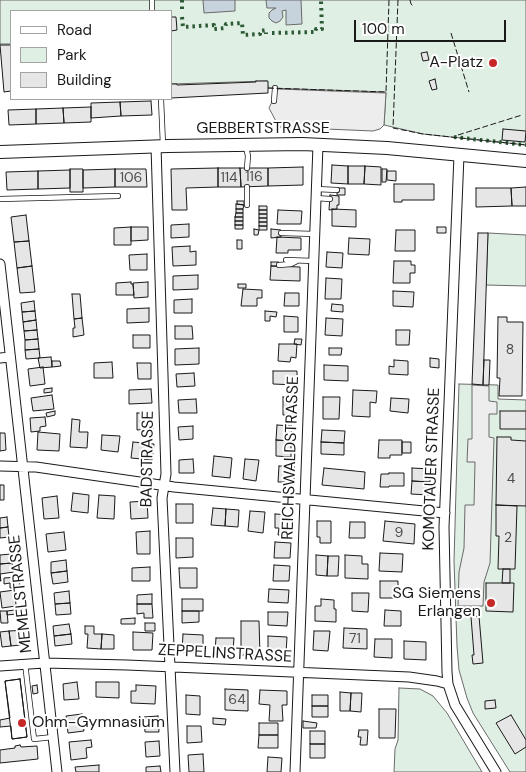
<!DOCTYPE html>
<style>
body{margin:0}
#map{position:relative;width:526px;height:772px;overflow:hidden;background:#fff;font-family:"DM Sans",sans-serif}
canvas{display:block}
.legend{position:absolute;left:10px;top:10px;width:162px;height:90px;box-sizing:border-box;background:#fff;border:1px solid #a3a3a3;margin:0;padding:6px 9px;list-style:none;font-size:15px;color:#1a1a1a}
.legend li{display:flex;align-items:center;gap:10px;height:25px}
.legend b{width:25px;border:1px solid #a3a3a3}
.scale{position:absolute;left:354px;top:20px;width:152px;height:22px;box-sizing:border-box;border:2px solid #1a1a1a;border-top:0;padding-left:6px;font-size:15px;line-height:18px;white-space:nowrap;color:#1a1a1a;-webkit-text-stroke:4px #fff;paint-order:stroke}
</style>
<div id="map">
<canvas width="526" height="772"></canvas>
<ul class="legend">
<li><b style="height:6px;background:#fff"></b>Road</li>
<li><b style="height:14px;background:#e0efe3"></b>Park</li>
<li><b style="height:14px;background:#e6e6e6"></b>Building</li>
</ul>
<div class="scale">100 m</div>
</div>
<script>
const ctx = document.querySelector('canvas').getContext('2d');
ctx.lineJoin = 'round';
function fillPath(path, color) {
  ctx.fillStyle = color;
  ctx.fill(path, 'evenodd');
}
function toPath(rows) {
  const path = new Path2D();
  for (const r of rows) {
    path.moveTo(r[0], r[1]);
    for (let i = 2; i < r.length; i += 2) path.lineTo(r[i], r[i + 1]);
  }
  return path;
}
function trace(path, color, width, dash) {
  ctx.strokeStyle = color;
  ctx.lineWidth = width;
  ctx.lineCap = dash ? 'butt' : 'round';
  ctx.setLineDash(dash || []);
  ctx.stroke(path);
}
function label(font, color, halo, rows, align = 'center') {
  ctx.font = font + ' "DM Sans",sans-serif';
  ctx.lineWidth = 4;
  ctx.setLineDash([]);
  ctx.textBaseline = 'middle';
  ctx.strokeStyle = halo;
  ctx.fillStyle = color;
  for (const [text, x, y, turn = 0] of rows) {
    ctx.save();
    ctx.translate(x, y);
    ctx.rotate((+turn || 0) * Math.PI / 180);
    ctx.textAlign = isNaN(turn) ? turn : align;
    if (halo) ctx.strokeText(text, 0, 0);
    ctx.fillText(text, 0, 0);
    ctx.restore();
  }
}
const green = toPath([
 [0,0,526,0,526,145,423,134,384,125,386,92,268,88,267,81,171,84,171,11,11,11,11,44,0,44,0,0],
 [488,233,526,235,526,286,486,285,488,233],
 [459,384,498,385,498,399,526,400,526,772,510,772,473,713,467,698,459,670,457,646,454,561,459,384],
 [399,688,420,689,433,696,447,713,482,772,394,772,395,749,398,740,399,688]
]);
fillPath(green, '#e0efe3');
trace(green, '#6a6a6a', 1);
const parking = toPath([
 [278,89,386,93,384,125,380,129,373,131,279,127,269,108,278,89],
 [472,385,489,386,489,401,497,402,497,414,489,414,489,437,494,438,490,563,484,582,483,606,458,606,459,572,464,548,465,505,474,505,475,462,467,462,468,439,472,439,472,385]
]);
fillPath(parking, '#ededed');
trace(parking, '#6a6a6a', 1);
const water = toPath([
 [203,0,235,0,235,11,204,13,203,0],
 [266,0,301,0,302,24,286,25,286,10,282,11,283,17,280,21,276,23,272,21,269,18,269,13,272,10,276,8,267,8,266,0]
]);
fillPath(water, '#c6d2dc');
trace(water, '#6a6a6a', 1);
const building = toPath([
 [171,17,176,17,177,30,171,31,171,17],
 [0,45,11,45,11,91,4,92,0,45],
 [427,52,429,60,423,61,421,53,427,52],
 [435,79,437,89,432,90,429,81,435,79],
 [256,81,268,81,268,93,171,98,171,84,177,84,177,85,256,82,256,81],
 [151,101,152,115,121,116,120,102,151,101],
 [120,102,121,116,91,118,91,103,120,102],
 [91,107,91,122,64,123,63,108,91,107],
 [63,108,64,123,36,124,36,109,63,108],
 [36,109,36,124,9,125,8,110,36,109],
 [503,129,526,131,525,142,502,140,503,129],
 [332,165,348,166,348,184,331,183,332,165],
 [348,166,365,166,364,184,348,184,348,166],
 [365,166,381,167,381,185,364,184,365,166],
 [303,167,303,185,268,186,268,168,303,167],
 [218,168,218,187,186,188,187,210,172,210,171,169,218,168],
 [218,168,240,168,241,187,218,187,218,168],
 [240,168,268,168,268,186,241,187,240,168],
 [70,169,83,169,83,192,70,192,70,169],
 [115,169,115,187,83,188,83,170,115,169],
 [115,169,146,169,147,187,115,187,115,169],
 [382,169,387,169,386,182,382,182,382,169],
 [70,170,70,188,38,189,38,171,70,170],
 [38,171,38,189,7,190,6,172,38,171],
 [387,171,396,171,396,181,387,180,387,171],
 [394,184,434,184,434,200,402,200,402,202,394,202,394,184],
 [526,187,526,206,512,206,511,188,526,187],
 [337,188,345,188,345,195,337,195,337,188],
 [476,188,511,188,512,206,476,207,476,188],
 [330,195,339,196,339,205,337,205,337,209,329,210,330,195],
 [237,201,244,201,244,205,237,204,237,201],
 [236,204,244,205,243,209,236,209,236,204],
 [259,206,267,206,267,210,259,210,259,206],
 [236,209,243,209,243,213,236,213,236,209],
 [332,209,356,210,356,227,332,226,332,209],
 [259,210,267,210,267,214,259,214,259,210],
 [278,210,302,211,301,224,277,224,278,210],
 [236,213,243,213,243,217,235,217,236,213],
 [259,214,267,214,267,218,259,218,259,214],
 [26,215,29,241,14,242,11,217,26,215],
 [235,217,243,217,243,221,235,221,235,217],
 [259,218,267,218,267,222,259,222,259,218],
 [235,221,243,221,243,225,235,225,235,221],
 [259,222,267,222,267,226,259,226,259,222],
 [189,224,189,237,171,238,171,225,189,224],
 [235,225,243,225,243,229,235,229,235,225],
 [259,226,267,226,267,230,259,230,259,226],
 [131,227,148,227,148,240,131,241,131,227],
 [131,227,131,245,114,245,114,228,131,227],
 [437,227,446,227,446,233,437,233,437,227],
 [254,229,259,230,258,235,254,235,254,229],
 [271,229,281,230,281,237,271,238,271,229],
 [396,230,415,230,415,251,395,251,396,230],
 [478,233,488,233,483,385,472,384,478,233],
 [277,237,301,238,301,250,288,250,288,253,276,253,277,237],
 [349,238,370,239,369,255,348,254,349,238],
 [237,240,242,240,242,249,237,249,237,240],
 [29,241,32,266,17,268,14,242,29,241],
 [190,246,190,252,196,251,196,265,173,266,172,247,190,246],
 [327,252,343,253,342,268,326,267,327,252],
 [147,254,147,270,130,270,129,255,147,254],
 [394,261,411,261,411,265,415,265,415,273,410,273,410,283,393,283,394,261],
 [271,262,279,262,279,266,271,266,271,262],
 [32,266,35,292,20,293,17,268,32,266],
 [271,266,300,267,300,281,270,280,271,266],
 [198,275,198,289,173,290,173,276,198,275],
 [326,278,342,279,341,299,325,299,326,278],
 [131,282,131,284,133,284,134,295,116,295,116,283,131,282],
 [148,282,148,297,134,298,133,283,148,282],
 [238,284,246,284,246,288,238,288,238,284],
 [243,289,262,290,262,298,257,298,257,306,241,306,243,289],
 [393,291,414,292,413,307,393,306,393,291],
 [285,293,299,293,299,306,284,306,285,293],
 [72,294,80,294,82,318,74,319,72,294],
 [192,299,192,313,174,313,174,300,192,299],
 [34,301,35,311,22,312,21,303,34,301],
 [332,304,343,305,343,312,331,311,332,304],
 [149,308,149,322,127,323,127,309,149,308],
 [35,311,36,320,23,322,22,312,35,311],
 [265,311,277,312,276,317,270,316,270,321,265,321,265,311],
 [284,316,298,317,298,332,284,332,284,316],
 [498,317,507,317,507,322,523,322,522,396,499,396,500,378,497,378,498,317],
 [82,318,84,335,73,337,73,328,75,328,74,319,82,318],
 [326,318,343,319,342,336,325,335,326,318],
 [36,320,37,330,24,331,23,322,36,320],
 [175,326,192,326,193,339,175,339,175,326],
 [37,330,38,339,25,340,24,331,37,330],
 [396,330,410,330,409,345,396,345,396,330],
 [133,335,150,335,150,348,133,348,133,335],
 [38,339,39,349,25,350,25,340,38,339],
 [295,339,302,339,301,345,294,344,295,339],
 [279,344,297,344,296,358,291,357,290,362,278,361,279,344],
 [199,348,199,364,175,365,175,349,199,348],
 [329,348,342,348,341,355,329,355,329,348],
 [39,349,40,358,26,359,25,350,39,349],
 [51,357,52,367,40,368,38,358,51,357],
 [430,358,439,359,439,368,430,367,430,358],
 [394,360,408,361,408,375,389,374,389,366,394,367,394,360],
 [484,360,490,360,489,385,483,385,484,360],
 [52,361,60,361,61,366,52,367,52,361],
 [112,362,113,378,94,378,94,363,112,362],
 [137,363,151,363,151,379,138,379,137,363],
 [324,365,348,366,348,381,324,380,324,365],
 [43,367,45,384,30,386,28,369,43,367],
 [273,371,297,371,297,385,273,384,273,371],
 [194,373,195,386,177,387,176,374,194,373],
 [52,388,52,392,44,393,44,389,52,388],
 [151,389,152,403,129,404,129,390,151,389],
 [353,390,377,391,376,403,370,402,370,417,352,416,353,390],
 [52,395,54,409,33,411,31,398,52,395],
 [283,397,296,398,295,416,283,415,283,397],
 [323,397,340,397,339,419,323,419,323,397],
 [391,398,409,399,408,413,390,411,391,398],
 [196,399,197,413,179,413,178,400,196,399],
 [55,411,55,415,47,417,46,413,55,411],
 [500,411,526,411,526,429,500,429,500,411],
 [137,413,153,413,153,429,137,430,137,413],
 [45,417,46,426,40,427,40,431,31,432,30,418,45,417],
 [72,419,80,420,79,432,88,432,87,448,70,447,72,419],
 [277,425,292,426,291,441,276,440,277,425],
 [193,426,193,439,179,440,178,427,193,426],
 [322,430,345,431,344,443,321,442,322,430],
 [38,432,60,434,59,451,37,450,38,432],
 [0,433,5,433,6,450,0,451,0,433],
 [102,435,120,436,118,452,101,450,102,435],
 [497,437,511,437,511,440,526,441,526,506,496,505,497,437],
 [276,440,291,441,291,457,276,456,276,440],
 [379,440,402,440,402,455,390,455,390,458,378,458,379,440],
 [133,442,154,444,152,460,131,458,133,442],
 [321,442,344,443,344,455,321,454,321,442],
 [402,442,411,442,411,453,402,453,402,442],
 [214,456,232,458,230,478,212,476,214,456],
 [193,459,194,473,179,473,179,460,193,459],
 [245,459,259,460,256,481,243,479,245,459],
 [279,466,294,466,294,485,285,484,285,482,278,482,279,466],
 [324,468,365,472,364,489,322,485,324,468],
 [412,468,430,469,430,482,412,481,412,468],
 [389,473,404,473,404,486,389,486,389,487,380,487,381,474,389,474,389,473],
 [412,481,430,482,429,495,411,494,412,481],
 [0,485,4,485,4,500,0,500,0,485],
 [73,493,89,495,88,513,71,511,73,493],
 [99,495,115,496,114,519,97,518,99,495],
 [57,496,59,518,44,519,42,498,57,496],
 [147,501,148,518,131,519,130,502,147,501],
 [176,504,193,504,193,523,176,523,176,504],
 [496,505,517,506,515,569,498,569,499,536,496,536,496,505],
 [213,508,226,509,225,526,211,525,213,508],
 [226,509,239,510,238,527,225,526,226,509],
 [250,511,265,512,263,533,248,531,250,511],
 [275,514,292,515,291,535,278,535,279,528,275,528,275,514],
 [7,517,8,527,0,528,0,518,7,517],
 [317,521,331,521,331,543,320,543,320,537,317,537,317,521],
 [385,521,415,524,414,544,383,541,385,521],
 [350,522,365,522,365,538,349,538,350,522],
 [8,527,9,537,0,538,0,528,8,527],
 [150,531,150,554,137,554,136,532,150,531],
 [64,532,66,550,48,552,46,534,64,532],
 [176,538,193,538,193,557,176,558,176,538],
 [275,542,291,543,290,558,274,558,275,542],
 [380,553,403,554,402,572,379,571,380,553],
 [11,554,12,563,0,564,0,555,11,554],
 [316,555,328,556,327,576,316,575,316,555],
 [345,555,362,556,362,564,368,564,368,579,345,578,345,555],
 [328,556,339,556,338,576,327,576,328,556],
 [66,560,67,571,51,573,51,562,66,560],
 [12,563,14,572,0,574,1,581,0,581,0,564,12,563],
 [274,565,290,566,289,581,273,581,274,565],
 [150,567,150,581,132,581,132,568,150,567],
 [179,568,197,568,197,588,180,588,179,568],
 [503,569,510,569,510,583,502,583,503,569],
 [67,571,68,582,53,584,51,573,67,571],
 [19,577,20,587,10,588,10,583,4,584,4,578,19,577],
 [380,581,398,581,398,598,380,598,380,581],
 [486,583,514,583,513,612,486,611,486,583],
 [269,589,289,590,288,603,268,602,269,589],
 [15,590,16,606,2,608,0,592,15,590],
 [69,591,70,603,55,604,54,593,69,591],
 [352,593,369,593,368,612,352,611,352,593],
 [152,594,152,604,137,604,137,595,152,594],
 [182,599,203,599,203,611,182,611,182,599],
 [321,599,334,600,334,609,336,609,336,622,315,621,315,606,321,606,321,599],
 [70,603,71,614,56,615,55,604,70,603],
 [137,604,152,604,153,618,144,618,144,613,137,614,137,604],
 [24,609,24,618,16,618,15,610,24,609],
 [15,610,16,614,7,615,7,611,15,610],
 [385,610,401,611,401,626,384,626,385,610],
 [0,611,7,611,8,623,1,623,0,611],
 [182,611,199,611,199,622,182,623,182,611],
 [268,612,288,612,287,626,268,625,268,612],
 [479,616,483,663,473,664,472,655,474,655,471,617,479,616],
 [135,618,135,624,121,624,121,619,135,618],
 [241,621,259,621,260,655,241,655,241,621],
 [145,623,155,623,155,631,145,631,145,623],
 [69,624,71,634,54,636,53,626,69,624],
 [85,626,94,626,94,634,102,634,101,649,87,648,88,634,85,634,85,626],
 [344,628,367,629,367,649,343,648,344,628],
 [27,630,29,644,11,646,9,631,27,630],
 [9,631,11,646,2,647,0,632,9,631],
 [314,631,330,631,328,651,313,650,314,631],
 [133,632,153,633,152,650,133,650,133,632],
 [71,634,72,644,55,646,54,636,71,634],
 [102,634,114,635,114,649,101,649,102,634],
 [183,634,203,635,203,653,182,652,183,634],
 [268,636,287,637,286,654,268,653,268,636],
 [216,638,234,638,233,651,215,651,216,638],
 [375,639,392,639,392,658,374,657,375,639],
 [404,641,426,642,426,660,404,659,404,641],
 [20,679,27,737,12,739,11,726,0,727,0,720,10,718,5,681,20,679],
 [20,679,27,737,12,739,5,681,20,679],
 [77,682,79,699,64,700,63,684,77,682],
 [96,682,119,682,119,698,96,697,96,682],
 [37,685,38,693,33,694,32,686,37,685],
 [136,685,156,686,155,704,131,703,131,691,136,691,136,685],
 [225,689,248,690,248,711,225,710,225,689],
 [260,690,287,691,287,705,282,705,283,721,269,721,270,705,259,704,260,690],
 [340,692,351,693,350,711,340,711,340,692],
 [351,693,362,693,361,712,350,711,351,693],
 [186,695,200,696,200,715,186,714,186,695],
 [312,695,328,695,328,706,312,706,312,695],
 [495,700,496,708,485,709,485,701,495,700],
 [312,706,328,706,328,717,312,717,312,706],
 [379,709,396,709,395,738,379,738,379,709],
 [82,714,84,731,68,733,66,716,82,714],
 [511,715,526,740,526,747,515,754,496,723,511,715],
 [158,716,159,732,145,732,144,717,158,716],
 [213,718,226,719,225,725,213,724,213,718],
 [303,721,317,723,316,728,303,728,303,721],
 [259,723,278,723,278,735,259,735,259,723],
 [187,726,201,726,202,742,187,743,187,726],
 [359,730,368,730,367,745,360,745,361,737,358,737,359,730],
 [310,731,325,731,325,744,310,744,310,731],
 [259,735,278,735,278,748,258,748,259,735],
 [91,740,92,747,86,748,87,758,71,760,69,742,91,740],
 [159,741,160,756,146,757,145,742,159,741],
 [310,744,325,744,325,758,310,758,310,744],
 [20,745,21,747,37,746,38,759,0,763,0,750,15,748,15,746,20,745],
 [203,754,204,772,189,772,188,755,203,754],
 [268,757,282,758,281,772,267,772,268,757],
 [99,765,99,772,76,772,75,767,99,765],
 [160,766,161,772,146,772,146,767,160,766]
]);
fillPath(building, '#e6e6e6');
trace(building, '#1a1a1a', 1);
const lane = toPath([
 [152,0,152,11],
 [161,99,163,145],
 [274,101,275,88],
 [246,147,248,156,247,168],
 [316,189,337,190],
 [316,198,330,199],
 [0,199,118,196],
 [247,205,247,187],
 [281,233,315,234],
 [286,260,314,261],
 [279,265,291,264,297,261],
 [25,663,34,739,53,737]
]);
const street = toPath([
 [156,146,166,474,162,498,175,772],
 [459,155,444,527,447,672,448,684,455,705,496,772],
 [0,264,57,772],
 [0,358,10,357],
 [0,466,36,467,174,487,445,513],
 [0,666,44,663,127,665,409,677,437,681,448,684],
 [295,772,318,145]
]);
const secondary = toPath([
 [0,152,168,146,302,144,387,148,526,161]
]);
trace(lane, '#1a1a1a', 6);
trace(street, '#1a1a1a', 11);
trace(secondary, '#1a1a1a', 14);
trace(lane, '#fff', 4.5);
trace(street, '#fff', 9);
trace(secondary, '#fff', 12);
trace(toPath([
 [182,0,182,13],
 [182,17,183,27,214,25,214,29,225,28,226,24,242,23,243,35,260,34,260,31,266,30,266,34],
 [272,33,316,32,316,29,322,29,321,1],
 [454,137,526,145]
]), '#2b5a34', 4, [2.5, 4]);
trace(toPath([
 [398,0,393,128,423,134,526,145],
 [410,0,411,4,413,6],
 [451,33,469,92],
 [268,88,386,92,389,0],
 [458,135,522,115]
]), '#1a1a1a', 1, [6, 2.5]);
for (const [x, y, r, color] of [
 [493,63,5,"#c62828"],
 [491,603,5,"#c62828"],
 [22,723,5,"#c62828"]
]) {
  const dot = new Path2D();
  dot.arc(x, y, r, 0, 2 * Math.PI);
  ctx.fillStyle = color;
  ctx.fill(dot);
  trace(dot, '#fff', 2);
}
label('14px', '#4d4d4d', null, [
 ["116",254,177],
 ["106",131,178],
 ["114",229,178],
 ["8",510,350],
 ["4",511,479],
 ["9",399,533],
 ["2",508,538],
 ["71",355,639],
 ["64",237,700]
]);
label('16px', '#1a1a1a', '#fff', [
 ["A-Platz",483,63],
 ["SG Siemens",481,594],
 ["Erlangen",481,612],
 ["Ohm-Gymnasium",32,723,"left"]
], 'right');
label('16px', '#1a1a1a', '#fff', [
 ["GEBBERTSTRASSE",263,129],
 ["REICHSWALDSTRASSE",291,458,-88],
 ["BADSTRASSE",148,459,-89],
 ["KOMOTAUER STRASSE",432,469,-88],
 ["MEMELSTRASSE",21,594,-96],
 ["ZEPPELINSTRASSE",225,654,3]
]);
</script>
